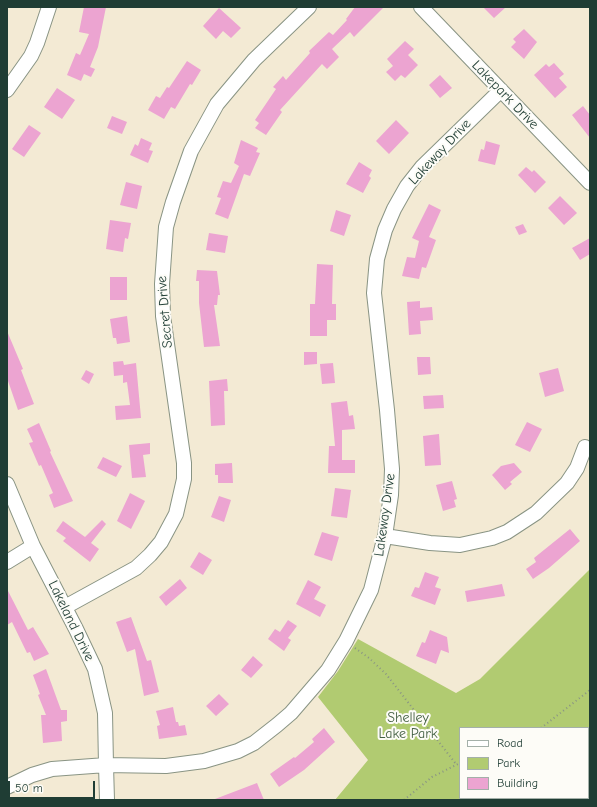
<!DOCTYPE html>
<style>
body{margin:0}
#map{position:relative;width:597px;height:807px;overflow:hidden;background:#f3ead4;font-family:"Comic Neue",sans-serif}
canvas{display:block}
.frame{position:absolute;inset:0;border:8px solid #1f3d34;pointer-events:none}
.legend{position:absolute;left:459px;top:727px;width:130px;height:72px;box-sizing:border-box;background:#fdfcf7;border:1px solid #a4b0a9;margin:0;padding:5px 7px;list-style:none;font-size:12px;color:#1f3d34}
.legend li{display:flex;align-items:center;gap:8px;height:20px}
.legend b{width:20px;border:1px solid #a4b0a9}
.scale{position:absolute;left:8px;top:781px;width:87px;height:18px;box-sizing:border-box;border:2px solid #1f3d34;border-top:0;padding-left:5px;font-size:12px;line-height:14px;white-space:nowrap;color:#1f3d34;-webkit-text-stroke:3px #fdfcf7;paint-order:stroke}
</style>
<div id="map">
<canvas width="597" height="807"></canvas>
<div class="frame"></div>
<ul class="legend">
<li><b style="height:5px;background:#fff"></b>Road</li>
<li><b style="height:11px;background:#b1cb71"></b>Park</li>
<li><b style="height:11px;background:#eca4d1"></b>Building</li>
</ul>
<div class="scale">50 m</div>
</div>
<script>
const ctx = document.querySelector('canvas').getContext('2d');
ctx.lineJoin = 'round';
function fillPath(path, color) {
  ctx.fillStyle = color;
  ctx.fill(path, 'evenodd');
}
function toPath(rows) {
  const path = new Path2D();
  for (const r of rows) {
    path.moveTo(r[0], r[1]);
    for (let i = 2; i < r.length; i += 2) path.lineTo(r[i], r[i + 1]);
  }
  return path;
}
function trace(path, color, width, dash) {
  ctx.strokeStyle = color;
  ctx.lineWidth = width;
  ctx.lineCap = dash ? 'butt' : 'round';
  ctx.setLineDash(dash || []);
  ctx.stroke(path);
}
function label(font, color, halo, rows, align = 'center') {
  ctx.font = font + ' "Comic Neue",sans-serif';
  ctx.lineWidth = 4;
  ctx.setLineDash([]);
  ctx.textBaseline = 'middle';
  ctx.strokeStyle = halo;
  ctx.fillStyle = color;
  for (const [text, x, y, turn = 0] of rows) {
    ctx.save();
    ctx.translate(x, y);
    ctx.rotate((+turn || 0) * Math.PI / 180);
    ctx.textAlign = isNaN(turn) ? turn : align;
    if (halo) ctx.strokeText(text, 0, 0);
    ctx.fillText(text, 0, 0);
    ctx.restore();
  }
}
fillPath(toPath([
 [590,569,590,800,335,800,368,760,318,697,338,671,358,639,456,693,480,679],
 [460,728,588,728,588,798,460,798]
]), '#b1cb71');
fillPath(toPath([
 [590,750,590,800,522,800,525,798,588,798,588,752]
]), '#3cacb8');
fillPath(toPath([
 [84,7,106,7,98,47,90,67,95,69,91,77,84,74,81,81,67,75,76,53,80,55,89,34,79,32],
 [355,7,384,7,354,37,350,32,332,49,339,57,327,69,322,64,280,110,282,112,266,135,255,128,259,123,255,120,276,89,273,87,283,76,286,80,310,53,309,51,329,32,333,35,347,20,346,19],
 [483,7,506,7,494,18],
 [219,8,241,28,231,38,223,31,216,39,203,26],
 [524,29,537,42,524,59,511,47,516,42,513,39],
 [405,41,414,49,408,55,418,65,405,78,401,75,395,81,386,72,393,66,387,59],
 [187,61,201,70,192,85,190,84,175,109,171,107,164,119,148,110,156,96,160,98,167,87,169,88],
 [554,63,564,74,559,78,567,87,555,98,534,75,546,64,549,67],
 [440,75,452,88,440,98,429,85],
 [57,88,75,100,62,119,44,107],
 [583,106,590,115,590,138,572,115],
 [112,116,127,122,122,134,107,128],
 [396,120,409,133,389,154,376,141],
 [29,125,41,133,24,157,12,149],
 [141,138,152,143,149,150,153,151,148,163,130,155,135,144,138,146],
 [241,140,258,148,256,152,260,153,250,176,244,174,228,219,215,214,221,198,217,197,223,181,231,183,239,166,234,163],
 [486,141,500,145,495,165,478,161,481,149,484,150],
 [359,162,372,170,369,176,371,178,363,193,346,184],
 [526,167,532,172,534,170,546,182,535,193,518,175],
 [126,182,142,186,137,209,120,205],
 [560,196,577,213,564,225,548,208],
 [429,204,441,210,429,237,436,240,426,268,422,267,419,279,402,276,407,257,415,258,419,241,412,238],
 [336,210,351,215,344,236,330,231],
 [110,220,131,223,128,239,125,238,123,252,106,249],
 [523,224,527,232,519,235,515,227],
 [209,233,228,236,225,253,206,250],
 [590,238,590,254,580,260,572,248],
 [317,264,333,265,332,304,336,304,336,320,327,320,327,336,310,336,310,304,315,304],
 [197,270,217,271,220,295,218,295,217,305,214,305,220,346,204,347,199,303,199,281,196,281],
 [110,277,127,277,127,300,110,300],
 [420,301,420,308,432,307,433,320,420,321,421,334,409,335,407,302],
 [127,316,130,342,117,344,116,338,113,338,110,319],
 [7,331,23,369,21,370,34,404,18,410,7,378],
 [304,352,317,352,317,364,304,365],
 [417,357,430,357,431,374,418,375],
 [123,361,124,365,136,363,141,418,116,420,115,406,130,405,127,382,123,383,123,375,114,376,113,362],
 [333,363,335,383,322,384,320,364],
 [558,368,564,391,545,397,539,373],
 [86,370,94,374,89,384,81,379],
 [227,379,228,391,224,391,225,425,211,426,209,381],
 [443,395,444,408,424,409,423,396],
 [347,401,349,416,353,415,355,429,342,430,342,460,355,460,355,473,328,473,329,446,335,446,331,403],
 [527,422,542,429,530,452,515,445],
 [39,423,51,451,50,452,73,501,54,508,49,495,53,493,41,465,39,466,29,443,33,442,27,429],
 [439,434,441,465,425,466,423,436],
 [150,443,150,454,143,455,146,477,132,478,129,445],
 [103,457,122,466,116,477,97,468],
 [232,463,233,483,218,483,218,475,215,475,215,464],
 [514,463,522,472,510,482,512,484,505,490,492,475,501,466],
 [452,481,457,499,454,500,456,507,443,511,436,485],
 [335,488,351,490,347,518,331,516],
 [130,493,145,501,131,529,117,521],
 [219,496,231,500,224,522,211,517],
 [102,520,106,524,91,543,99,549,90,562,63,541,66,538,56,531,63,521,85,537],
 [570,529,580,541,549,568,533,579,526,569,536,562,534,558],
 [322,532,339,537,332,561,314,555],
 [199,552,212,560,203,575,190,567],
 [425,572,439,577,435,587,441,589,435,605,411,596,415,587,419,588],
 [180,579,187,588,166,606,159,597],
 [308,580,321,587,314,599,326,605,320,617,296,604],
 [502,584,505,596,467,602,465,591],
 [7,589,28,630,33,627,49,654,34,661,30,652,27,653,12,622,7,625],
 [131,617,147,661,151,660,159,692,144,696,135,649,127,652,116,622],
 [288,620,297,626,288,638,291,640,284,651,268,639,275,629,280,632],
 [430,630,447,637,449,653,441,650,436,664,416,656,422,642,425,643],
 [253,656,263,665,251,678,241,670],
 [46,669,61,710,67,710,67,721,61,722,62,741,43,743,41,715,46,715,38,695,40,694,33,675],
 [219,694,229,704,216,716,206,706],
 [173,707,176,722,178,722,179,726,185,725,187,735,159,739,157,726,160,725,156,711],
 [324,728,335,742,304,770,279,787,270,774,294,757,295,758,314,742,312,739],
 [257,783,264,800,215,800,215,799]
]), '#eca4d1');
const street = toPath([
 [421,7,590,183],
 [7,90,31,56,37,43,49,7],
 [7,484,33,546,76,629,95,669,105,713,106,765,166,766,204,761,238,751,254,743,277,725,291,713,328,670,346,641,371,590,385,536,391,495,392,469,387,410,374,293,377,259,385,230,394,209,407,186,422,167,501,90],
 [385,536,430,543,460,545,492,538,507,532,536,513,567,483,577,468,585,447],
 [7,562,33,546],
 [65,607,136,568,150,555,161,542,176,514,184,479,184,463,163,316,162,284,166,227,173,202,191,151,217,104,254,60,309,7],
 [7,787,32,775,52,769,106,765,107,800]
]);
trace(street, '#899484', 16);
trace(toPath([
 [355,648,369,658,386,674,456,764],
 [541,728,590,690],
 [404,800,432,777,460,763]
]), '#899484', 2, [1, 3]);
trace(street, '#fff', 14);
label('14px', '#1f3d34', '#fdfcf7', [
 ["Lakepark Drive",505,95,46],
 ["Lakeway Drive",440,152,-47],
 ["Secret Drive",165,312,-95],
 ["Lakeway Drive",385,515,-82],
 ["Lakeland Drive",71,621,64]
]);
label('14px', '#446043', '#fdfcf7', [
 ["Shelley",408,718],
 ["Lake Park",408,734]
]);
</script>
